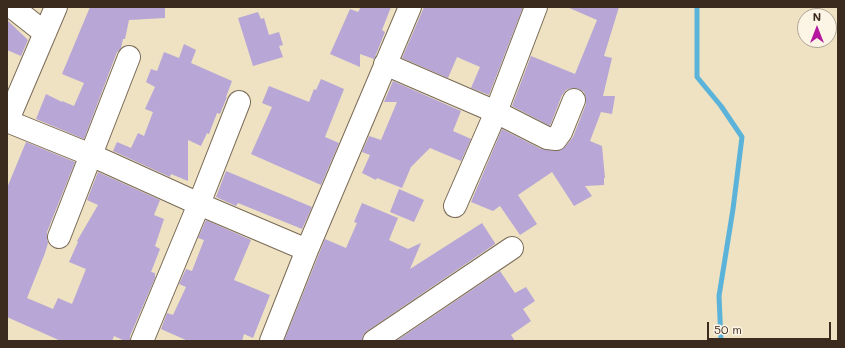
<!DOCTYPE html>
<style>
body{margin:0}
#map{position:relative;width:845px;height:348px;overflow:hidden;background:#eee2c2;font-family:Mali,sans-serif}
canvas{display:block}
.frame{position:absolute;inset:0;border:8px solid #3b2a1e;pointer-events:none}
.north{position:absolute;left:797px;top:8px;width:40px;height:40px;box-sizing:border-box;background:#fcf5e5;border:1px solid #afa495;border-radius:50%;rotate:0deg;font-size:11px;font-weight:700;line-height:16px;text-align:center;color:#3b2a1e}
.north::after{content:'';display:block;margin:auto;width:14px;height:18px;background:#b5179e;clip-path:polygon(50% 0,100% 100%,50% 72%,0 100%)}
.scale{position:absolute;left:707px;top:322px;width:124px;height:18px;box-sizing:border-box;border:2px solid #3b2a1e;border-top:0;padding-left:5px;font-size:12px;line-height:14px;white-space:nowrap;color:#3b2a1e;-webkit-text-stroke:3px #fcf5e5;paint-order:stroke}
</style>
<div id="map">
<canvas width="845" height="348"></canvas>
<div class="frame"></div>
<div class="north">N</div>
<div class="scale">50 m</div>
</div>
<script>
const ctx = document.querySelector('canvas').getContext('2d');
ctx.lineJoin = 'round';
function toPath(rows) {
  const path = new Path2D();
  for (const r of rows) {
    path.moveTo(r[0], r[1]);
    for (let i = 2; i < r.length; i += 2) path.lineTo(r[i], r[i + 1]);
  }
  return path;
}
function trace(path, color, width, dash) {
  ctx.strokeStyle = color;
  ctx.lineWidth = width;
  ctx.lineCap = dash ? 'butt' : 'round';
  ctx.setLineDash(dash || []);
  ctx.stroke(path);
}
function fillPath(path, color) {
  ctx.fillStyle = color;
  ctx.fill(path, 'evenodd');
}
trace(toPath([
 [697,7,697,77,721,106,742,137,733,209,719,296,721,341]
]), '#5cb3d9', 5);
fillPath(toPath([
 [90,7,165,7,165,18,129,20,125,39,123,39,121,48,117,52,84,139,36,119,46,94,62,102,62,101,74,106,84,83,62,74],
 [361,7,391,7,382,30,385,32,375,57,374,59,360,54,360,67,330,54,350,9,358,12],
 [424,7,523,7,489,95,471,88,480,67,457,57,448,78,402,58],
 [567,7,619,7,604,56,612,58,603,96,615,96,612,114,601,112,590,141,602,146,605,178,604,178,604,185,585,186,592,196,574,206,552,172,518,195,537,224,520,235,500,206,493,211,471,202,502,129,541,149,555,151,561,150,566,146,573,137,586,104,586,98,584,92,579,89,572,88,566,90,562,95,550,126,512,106,531,56,575,74,597,20],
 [258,12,261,19,264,18,269,35,279,32,283,45,279,46,283,57,253,66,238,18],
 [7,20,28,40,21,56,7,50],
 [184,44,196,50,191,63,232,81,226,97,227,97,220,114,217,113,209,134,207,133,201,146,188,140,188,181,171,174,170,177,113,151,117,142,131,148,138,133,144,136,153,112,145,109,155,87,146,82,151,69,157,71,164,52,179,58],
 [321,79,344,89,325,137,339,143,321,185,251,154,272,107,262,103,269,86,309,102,314,89,316,90],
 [393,81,461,111,453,131,471,139,461,161,430,148,411,167,402,188,377,178,376,180,362,173,370,155,362,152,369,136,381,140,397,102,384,102],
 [26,142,75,162,47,232,47,239,48,243,45,253,27,298,53,309,58,298,72,304,86,269,69,262,78,242,77,241,98,205,87,200,98,172,160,200,154,215,164,219,155,246,160,249,151,272,155,273,155,278,130,336,130,341,125,341,114,336,112,341,61,341,7,317,7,188],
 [226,171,312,207,302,229,238,203,236,206,216,197],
 [399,189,424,200,414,222,390,212],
 [362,203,398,218,389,240,408,249,421,243,410,269,482,223,495,243,495,244,367,331,363,335,362,341,284,341,325,239,346,248,357,223,354,222],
 [206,220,251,240,234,280,270,295,253,338,244,334,242,341,188,341,161,329,167,313,173,315,186,287,179,284,186,269,192,271,204,240,198,238],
 [500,271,515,293,526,287,535,301,523,309,531,321,511,335,515,341,396,341]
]), '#b7a6d6');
const minor = toPath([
 [12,7,45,33],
 [385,64,496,112,547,138,556,139,561,132,574,100],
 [7,121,91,155,199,204,307,250],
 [7,122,56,7],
 [455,206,496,112,536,7],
 [59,237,129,57],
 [142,341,199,204,239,102],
 [271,341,307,250,410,7],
 [374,341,512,248]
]);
trace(minor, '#7a6a57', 24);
trace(minor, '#fff', 22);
</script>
